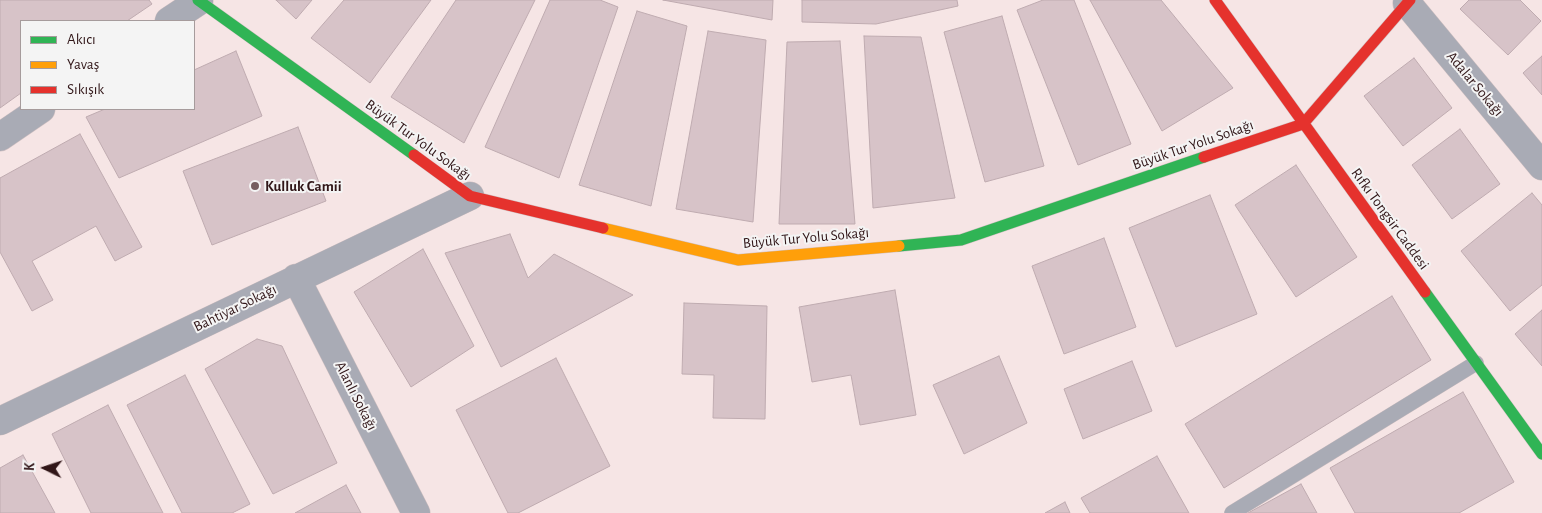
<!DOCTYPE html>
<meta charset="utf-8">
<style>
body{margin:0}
#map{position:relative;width:1542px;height:513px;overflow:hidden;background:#f6e5e5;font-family:"Alegreya Sans",sans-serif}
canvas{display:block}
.legend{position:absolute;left:20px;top:20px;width:175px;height:90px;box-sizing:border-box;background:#f4f4f4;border:1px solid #a69b9c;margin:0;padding:6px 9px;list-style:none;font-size:15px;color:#311618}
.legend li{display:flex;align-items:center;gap:10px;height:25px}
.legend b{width:25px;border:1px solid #a69b9c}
.north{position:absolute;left:20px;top:443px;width:50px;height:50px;-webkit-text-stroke:4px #f4f4f4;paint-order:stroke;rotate:274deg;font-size:14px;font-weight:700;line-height:20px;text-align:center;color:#311618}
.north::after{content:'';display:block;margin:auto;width:18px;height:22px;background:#311618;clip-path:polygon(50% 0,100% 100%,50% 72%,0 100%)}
</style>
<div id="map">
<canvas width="1542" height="513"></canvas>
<ul class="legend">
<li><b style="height:6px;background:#30b455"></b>Akıcı</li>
<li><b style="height:6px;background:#ff9f0a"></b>Yavaş</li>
<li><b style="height:6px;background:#e5322d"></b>Sıkışık</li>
</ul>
<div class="north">K</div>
</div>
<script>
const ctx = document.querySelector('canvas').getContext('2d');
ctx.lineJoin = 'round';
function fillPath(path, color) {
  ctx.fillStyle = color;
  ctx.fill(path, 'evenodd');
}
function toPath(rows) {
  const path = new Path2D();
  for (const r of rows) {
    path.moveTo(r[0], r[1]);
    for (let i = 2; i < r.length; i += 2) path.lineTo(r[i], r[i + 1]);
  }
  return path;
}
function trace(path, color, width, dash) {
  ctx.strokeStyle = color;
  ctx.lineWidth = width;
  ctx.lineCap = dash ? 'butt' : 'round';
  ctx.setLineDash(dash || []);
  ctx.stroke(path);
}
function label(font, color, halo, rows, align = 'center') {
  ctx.font = font + ' "Alegreya Sans",sans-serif';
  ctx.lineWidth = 4;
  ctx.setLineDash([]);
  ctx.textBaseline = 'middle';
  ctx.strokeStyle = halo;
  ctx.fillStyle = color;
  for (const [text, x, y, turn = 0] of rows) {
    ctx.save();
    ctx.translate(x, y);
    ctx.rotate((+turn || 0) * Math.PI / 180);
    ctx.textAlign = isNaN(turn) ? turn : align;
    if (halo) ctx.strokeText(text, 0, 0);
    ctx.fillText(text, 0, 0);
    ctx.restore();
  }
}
const building = toPath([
 [0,0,149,0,152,4,127,21,21,21,21,93,0,108,0,0],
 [276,0,312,0,296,19,276,0],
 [344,0,431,0,370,83,311,38,344,0],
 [456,0,535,0,464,143,391,97,456,0],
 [550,0,600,0,618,7,559,178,485,147,550,0],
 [663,0,773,0,772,20,663,0],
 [802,0,957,0,958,6,876,24,802,22,802,0],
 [1043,0,1074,0,1131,144,1078,165,1017,10,1043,0],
 [1090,0,1161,0,1233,88,1162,131,1090,0],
 [1469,0,1520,0,1541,21,1508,55,1460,9,1469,0],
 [637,11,687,26,651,206,579,185,637,11],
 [1002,16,1044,166,985,182,944,32,1002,16],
 [708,31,766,40,753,222,676,209,708,31],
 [864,36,921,37,955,198,873,208,864,36],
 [840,41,855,224,779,224,787,42,840,41],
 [236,51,262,116,119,178,86,117,105,109,194,109,194,70,236,51],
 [1542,56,1542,95,1523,73,1542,56],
 [1414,58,1452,108,1403,146,1364,96,1414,58],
 [298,127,326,201,212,245,183,171,298,127],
 [1460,129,1500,184,1452,219,1412,165,1460,129],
 [80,134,142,247,115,261,96,226,32,261,53,300,32,311,0,252,0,178,80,134],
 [1296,165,1357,257,1296,297,1235,205,1296,165],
 [1532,193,1542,205,1542,285,1510,311,1461,251,1532,193],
 [1210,195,1257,314,1176,347,1129,228,1210,195],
 [510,234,528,278,554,254,633,295,501,367,445,253,510,234],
 [1104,238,1136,327,1064,354,1032,266,1104,238],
 [423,249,474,346,411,387,354,292,423,249],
 [895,290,916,415,860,425,851,375,812,382,799,307,895,290],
 [1392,296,1431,360,1224,488,1185,424,1392,296],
 [684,303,767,306,765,419,713,418,714,375,682,374,684,303],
 [1542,310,1542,366,1515,334,1542,310],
 [257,339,282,346,337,463,273,494,205,369,257,339],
 [999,356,1027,423,964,454,933,385,999,356],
 [556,358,610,466,518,513,508,513,456,410,556,358],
 [1132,361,1152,411,1083,439,1064,389,1132,361],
 [185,375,250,504,232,513,182,513,127,405,185,375],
 [1463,392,1514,482,1459,513,1355,513,1330,468,1463,392],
 [108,405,163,513,91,513,52,434,108,405],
 [23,455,55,513,0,513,0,468,23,455],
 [1157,456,1189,513,1090,513,1081,498,1157,456],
 [1301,484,1317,513,1248,513,1301,484],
 [346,485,361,513,295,513,346,485],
 [1065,502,1070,513,1045,513,1065,502]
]);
fillPath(building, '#d7c3c8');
trace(building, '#bfabb0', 1);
const lane = toPath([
 [1232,513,1476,363]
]);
const street = toPath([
 [1407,3,1542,166],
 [169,21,199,1],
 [0,137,41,109],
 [296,278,416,513],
 [0,421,470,196]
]);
const fast = toPath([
 [198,0,414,155],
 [899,246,961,240,1204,157],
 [1425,292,1542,454]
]);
const slow = toPath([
 [603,228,738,260,899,246]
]);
const jam = toPath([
 [1215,0,1425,292],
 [414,155,470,196,603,228],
 [1204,157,1303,124,1410,0]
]);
trace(lane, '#d1c1c2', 16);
trace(street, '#d1c1c2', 29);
trace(fast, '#d1c1c2', 12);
trace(slow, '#d1c1c2', 12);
trace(jam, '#d1c1c2', 12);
trace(lane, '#a9abb5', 15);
trace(street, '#a9abb5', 28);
trace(fast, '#30b455', 11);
trace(slow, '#ff9f0a', 11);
trace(jam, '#e5322d', 11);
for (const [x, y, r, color] of [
 [255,186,5,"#765e60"]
]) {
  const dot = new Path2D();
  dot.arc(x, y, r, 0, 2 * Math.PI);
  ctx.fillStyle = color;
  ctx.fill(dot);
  trace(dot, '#f4f4f4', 2);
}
label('15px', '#311618', '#f4f4f4', [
 ["Adalar Sokağı",1475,84,50],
 ["Büyük Tur Yolu Sokağı",418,140,36],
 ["Büyük Tur Yolu Sokağı",1193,145,-19],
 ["Rıfkı Tongsir Caddesi",1390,219,54],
 ["Büyük Tur Yolu Sokağı",806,238,-5],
 ["Bahtiyar Sokağı",235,308,-26],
 ["Alanlı Sokağı",356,396,63]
]);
label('bold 15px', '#311618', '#f4f4f4', [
 ["Kulluk Camii",265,186]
], 'left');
</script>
